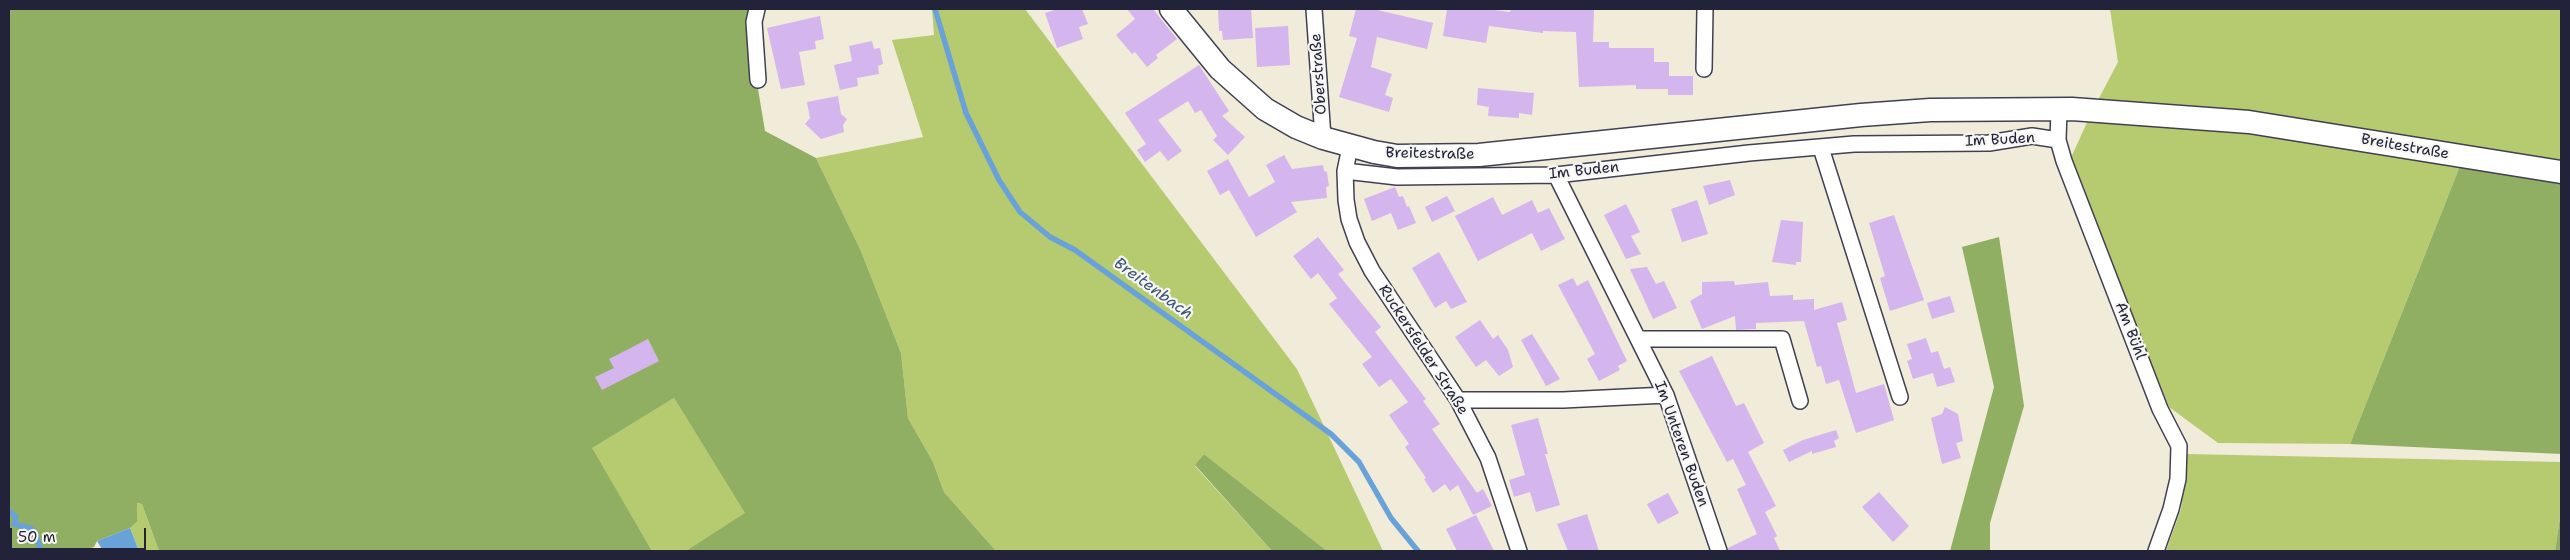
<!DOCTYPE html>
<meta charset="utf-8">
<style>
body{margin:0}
#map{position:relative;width:2570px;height:560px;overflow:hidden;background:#f1ebd9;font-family:"Shantell Sans",sans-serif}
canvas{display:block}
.frame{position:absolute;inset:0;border:10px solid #22223b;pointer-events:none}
.scale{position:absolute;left:10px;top:528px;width:136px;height:22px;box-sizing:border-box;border:2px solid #22223b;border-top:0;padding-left:6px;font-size:15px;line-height:18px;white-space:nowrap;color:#22223b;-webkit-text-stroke:4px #f6f6f2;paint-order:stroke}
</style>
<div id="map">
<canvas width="2570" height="560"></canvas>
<div class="frame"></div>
<div class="scale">50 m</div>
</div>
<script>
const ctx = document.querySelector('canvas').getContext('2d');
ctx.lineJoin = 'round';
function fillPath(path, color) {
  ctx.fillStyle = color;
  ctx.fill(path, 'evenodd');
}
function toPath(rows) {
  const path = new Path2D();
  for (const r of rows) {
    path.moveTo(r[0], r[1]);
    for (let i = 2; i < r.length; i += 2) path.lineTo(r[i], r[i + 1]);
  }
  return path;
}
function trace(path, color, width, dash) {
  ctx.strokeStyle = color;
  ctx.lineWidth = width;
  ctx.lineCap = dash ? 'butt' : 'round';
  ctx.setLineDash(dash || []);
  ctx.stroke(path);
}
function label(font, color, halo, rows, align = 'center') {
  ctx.font = font + ' "Shantell Sans",sans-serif';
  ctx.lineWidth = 4.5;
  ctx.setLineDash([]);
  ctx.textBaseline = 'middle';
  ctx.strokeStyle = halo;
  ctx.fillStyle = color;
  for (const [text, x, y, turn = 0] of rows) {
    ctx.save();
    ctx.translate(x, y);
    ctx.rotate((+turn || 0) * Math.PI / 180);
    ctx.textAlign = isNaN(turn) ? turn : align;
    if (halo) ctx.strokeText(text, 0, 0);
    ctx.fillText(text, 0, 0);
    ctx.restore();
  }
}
fillPath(toPath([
 [932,9,1025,9,1297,369,1383,551,1327,551,1204,454,1195,466,1272,551,996,551,944,492,933,462,908,418,901,353,861,251,816,158,923,137,892,40,934,35],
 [2110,9,2561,9,2561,163,2096,104,2118,62],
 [2090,116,2276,133,2460,166,2350,444,2218,443,2169,407,2069,162],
 [674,398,746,514,686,551,652,551,591,448],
 [2187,454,2561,462,2561,511,2555,551,2166,551,2181,509],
 [136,503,142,504,159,551,139,551,130,528,137,522]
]), '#b6cb70');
fillPath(toPath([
 [9,9,751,9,747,23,765,131,816,158,861,251,901,353,908,418,933,462,944,492,996,551,686,551,745,513,674,398,592,448,652,551,159,551,142,504,137,503,137,522,130,528,97,541,94,547,81,551,9,551],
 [2460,166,2561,182,2561,454,2350,444],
 [1999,237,2024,406,1990,523,1990,551,1950,551,1994,387,1962,247],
 [1204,454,1327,551,1272,551,1195,465],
 [2561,511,2561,551,2555,551]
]), '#90af62');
fillPath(toPath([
 [130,528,139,551,103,551,97,541]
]), '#69a2d8');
trace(toPath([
 [935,9,966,113,999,180,1020,212,1050,237,1075,250,1331,434,1359,462,1391,518,1418,551],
 [9,511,16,517,14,524,30,528,35,532,41,551]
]), '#69a2d8', 5.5);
fillPath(toPath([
 [1058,9,1082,9,1088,24,1079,27,1083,39,1057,48,1045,13],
 [1127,9,1153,9,1177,39,1156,55,1158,58,1147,67,1135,52,1132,54,1116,35,1135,19],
 [1218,9,1251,9,1253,38,1223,40,1222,31,1219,31],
 [1356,9,1373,9,1433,23,1427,49,1377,37,1371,67,1392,74,1385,95,1393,98,1389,112,1339,97,1357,38,1349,36],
 [1447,9,1486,9,1510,12,1511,9,1594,9,1593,42,1609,42,1609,48,1654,48,1654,62,1669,62,1669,76,1693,76,1693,95,1668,95,1668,89,1636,89,1636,85,1579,87,1576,32,1543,31,1543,33,1489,26,1486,43,1443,36],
 [820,16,824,39,815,41,816,49,799,52,805,85,781,89,767,28],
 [1288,26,1290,65,1257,67,1255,28],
 [872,41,874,49,880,48,883,64,878,66,879,74,857,78,858,86,840,90,834,65,852,61,849,46],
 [1199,65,1229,111,1222,116,1245,137,1228,155,1213,140,1217,136,1201,110,1195,113,1188,101,1158,120,1182,151,1168,161,1160,151,1145,162,1137,150,1146,144,1125,113],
 [1478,88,1534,93,1532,115,1519,113,1519,118,1488,116,1489,107,1477,105],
 [838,96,841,114,847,119,843,125,844,132,821,139,805,124,810,118,807,102],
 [1284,155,1292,169,1323,165,1324,171,1327,172,1329,186,1326,187,1327,198,1291,202,1297,212,1256,237,1229,190,1220,195,1207,171,1228,159,1249,197,1275,182,1266,165],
 [1730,180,1735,195,1709,205,1703,186],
 [1395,187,1399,197,1403,196,1407,207,1409,206,1416,223,1398,230,1391,213,1372,221,1364,199],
 [1447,196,1455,211,1432,222,1425,207],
 [1493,197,1502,215,1532,200,1538,213,1549,208,1565,239,1541,251,1532,233,1478,261,1455,216],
 [1697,200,1708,234,1682,242,1671,209],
 [1626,204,1640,232,1631,236,1641,254,1626,259,1604,215],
 [1894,215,1924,300,1890,311,1880,278,1885,276,1869,223],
 [1781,220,1803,222,1801,262,1796,262,1796,265,1772,262],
 [1318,237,1344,270,1338,274,1381,327,1375,332,1426,399,1423,401,1440,424,1432,429,1477,493,1483,489,1492,506,1473,515,1458,485,1450,491,1445,484,1433,493,1424,479,1426,478,1405,447,1409,444,1389,415,1408,402,1391,379,1379,387,1362,364,1372,357,1329,304,1337,298,1318,273,1311,279,1293,256],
 [1439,252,1467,302,1451,309,1446,301,1435,308,1412,268],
 [1647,267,1656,284,1664,281,1677,308,1653,319,1630,269],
 [1573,278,1577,286,1588,280,1627,361,1618,366,1620,370,1599,381,1587,359,1595,354,1558,285],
 [1734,281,1735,285,1768,282,1770,296,1793,295,1793,300,1814,299,1814,310,1842,302,1847,320,1837,323,1856,393,1884,384,1894,420,1856,433,1839,380,1826,384,1821,366,1817,367,1804,321,1756,323,1756,329,1736,330,1735,316,1702,329,1690,301,1702,294,1702,282],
 [1950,296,1955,312,1932,319,1927,303],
 [1480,320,1493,339,1498,335,1508,350,1513,367,1499,376,1486,360,1476,367,1455,337],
 [1532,334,1560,379,1546,386,1521,340],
 [1926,338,1931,353,1938,351,1944,369,1950,367,1955,382,1937,387,1933,373,1913,379,1907,361,1912,359,1907,344],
 [648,339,659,361,602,390,595,377,614,368,609,359],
 [1712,356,1736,406,1744,403,1764,443,1748,452,1776,506,1765,512,1777,536,1774,538,1780,551,1728,551,1728,548,1757,534,1737,489,1746,485,1733,459,1727,462,1679,371],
 [1945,407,1958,414,1963,441,1956,443,1961,458,1942,464,1931,418,1942,414],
 [1538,418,1548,454,1545,454,1560,505,1536,512,1530,492,1514,497,1509,480,1525,475,1511,425],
 [1836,430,1839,438,1834,441,1836,447,1812,454,1812,451,1789,462,1783,450,1803,440],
 [1879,492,1909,526,1893,542,1862,507],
 [1668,493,1679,513,1658,524,1647,504],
 [1587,514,1599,551,1568,551,1557,524],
 [1476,515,1494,551,1457,551,1446,529]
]), '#d4b5ee');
const street = toPath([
 [757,9,754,22,758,80],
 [1314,9,1323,138],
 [1704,69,1705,9],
 [2059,110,2058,140,2064,161,2160,409,2179,446,2178,479,2171,509,2156,551],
 [1350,147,1345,171,1346,200,1349,219,1357,242,1372,271,1458,400,1488,458,1519,551],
 [1821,148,1900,397],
 [1345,171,1397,177,1556,175,1749,153,1854,144,1989,143,2032,136,2058,140],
 [1556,175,1666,395,1719,551],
 [1639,339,1782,339,1800,401],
 [1458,400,1563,400,1666,395]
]);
const secondary = toPath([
 [1171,9,1220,69,1265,109,1296,127,1323,138,1374,152,1397,156,1479,155,1861,115,1930,110,2072,109,2249,122,2561,172]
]);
trace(street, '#414053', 18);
trace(secondary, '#414053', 25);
trace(street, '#fff', 15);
trace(secondary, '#fff', 22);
label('15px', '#22223b', '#f6f6f2', [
 ["Oberstraße",1319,74,-94],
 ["Im Buden",2000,140,-3],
 ["Breitestraße",2405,147,10],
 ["Breitestraße",1430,154,1],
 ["Im Buden",1584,171,-6],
 ["Am Bühl",2130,331,69],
 ["Ruckersfelder Straße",1423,350,57],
 ["Im Unteren Buden",1681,444,70]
]);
label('italic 16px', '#3e557a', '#f6f6f2', [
 ["Breitenbach",1153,289,36]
]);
</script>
